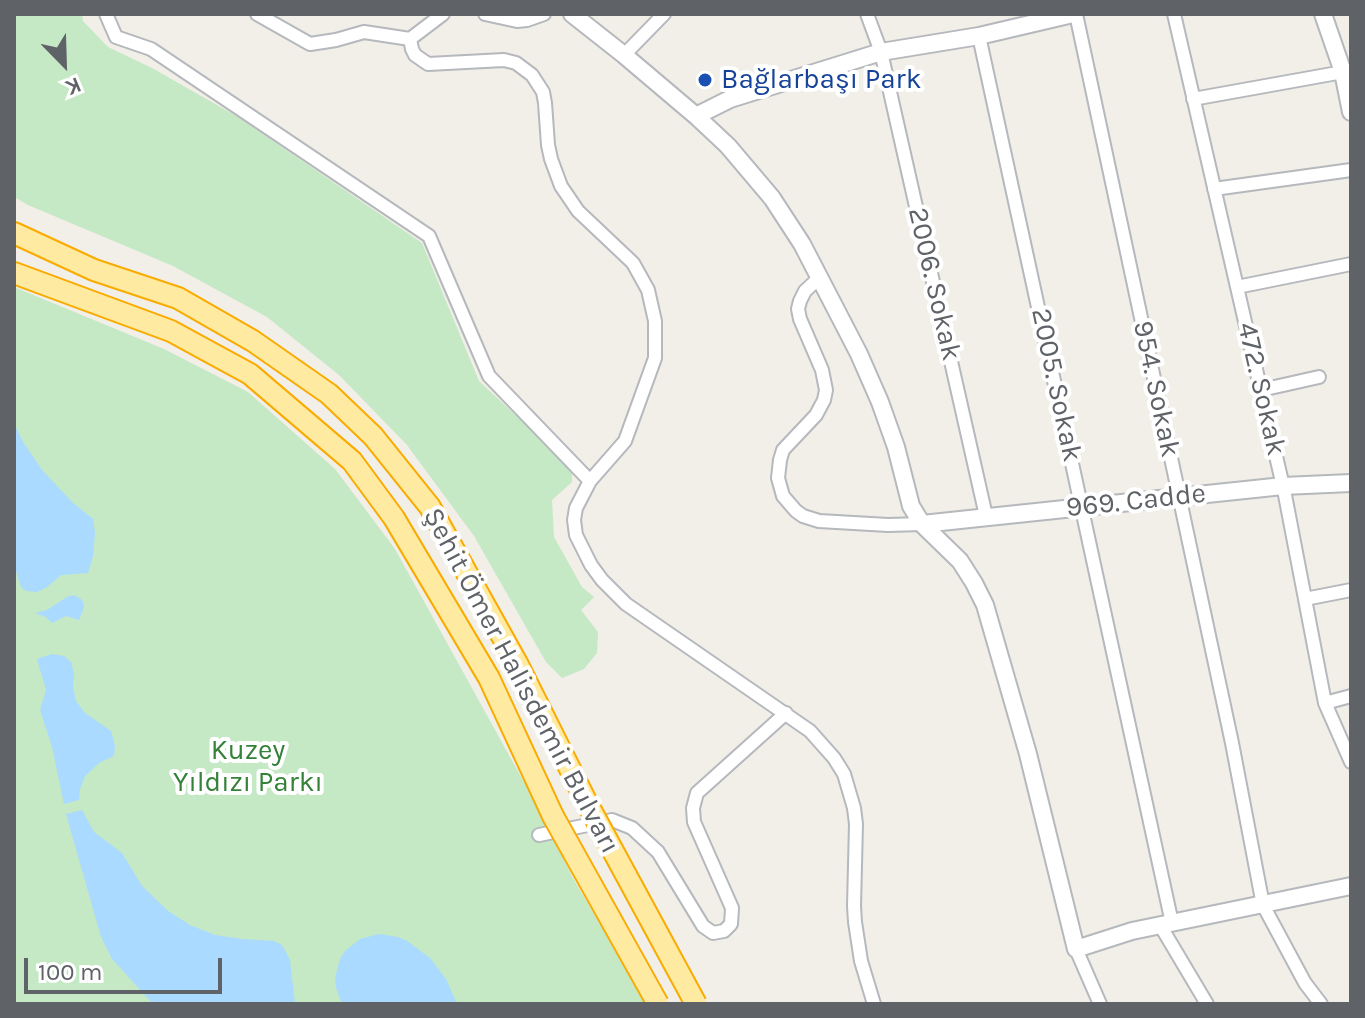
<!DOCTYPE html>
<meta charset="utf-8">
<style>
body{margin:0}
#map{position:relative;width:1365px;height:1018px;overflow:hidden;background:#f1efe8;font-family:Karla,sans-serif}
canvas{display:block}
.frame{position:absolute;inset:0;border:16px solid #5f6368;pointer-events:none}
.north{position:absolute;left:24px;top:24px;width:80px;height:80px;-webkit-text-stroke:6px #fff;paint-order:stroke;rotate:157deg;font-size:22px;font-weight:700;line-height:32px;text-align:center;color:#5f6368}
.north::after{content:'';display:block;margin:auto;width:28px;height:36px;background:#5f6368;clip-path:polygon(50% 0,100% 100%,50% 72%,0 100%)}
.scale{position:absolute;left:24px;top:958px;width:198px;height:36px;box-sizing:border-box;border:4px solid #5f6368;border-top:0;padding-left:10px;font-size:24px;line-height:28px;white-space:nowrap;color:#5f6368;-webkit-text-stroke:6px #fff;paint-order:stroke}
</style>
<div id="map">
<canvas width="1365" height="1018"></canvas>
<div class="frame"></div>
<div class="north">K</div>
<div class="scale">100 m</div>
</div>
<script>
const ctx = document.querySelector('canvas').getContext('2d');
ctx.lineJoin = 'round';
function fillPath(path, color) {
  ctx.fillStyle = color;
  ctx.fill(path, 'evenodd');
}
function toPath(rows) {
  const path = new Path2D();
  for (const r of rows) {
    path.moveTo(r[0], r[1]);
    for (let i = 2; i < r.length; i += 2) path.lineTo(r[i], r[i + 1]);
  }
  return path;
}
function trace(path, color, width, dash) {
  ctx.strokeStyle = color;
  ctx.lineWidth = width;
  ctx.lineCap = dash ? 'butt' : 'round';
  ctx.setLineDash(dash || []);
  ctx.stroke(path);
}
function label(font, color, halo, rows, align = 'center') {
  ctx.font = font + ' Karla,sans-serif';
  ctx.lineWidth = 8;
  ctx.setLineDash([]);
  ctx.textBaseline = 'middle';
  ctx.strokeStyle = halo;
  ctx.fillStyle = color;
  for (const [text, x, y, turn = 0] of rows) {
    ctx.save();
    ctx.translate(x, y);
    ctx.rotate((+turn || 0) * Math.PI / 180);
    ctx.textAlign = isNaN(turn) ? turn : align;
    if (halo) ctx.strokeText(text, 0, 0);
    ctx.fillText(text, 0, 0);
    ctx.restore();
  }
}
fillPath(toPath([
 [14,14,82,14,83,21,108,47,152,68,238,117,422,243,479,381,572,468,572,482,552,500,554,537,582,587,594,597,581,610,598,632,597,653,584,669,562,678,546,662,474,536,407,445,339,375,267,317,173,266,28,205,14,197],
 [14,287,164,349,248,392,335,469,395,549,525,784,574,880,647,1004,14,1004]
]), '#c5e8c5');
fillPath(toPath([
 [14,423,23,442,42,470,72,502,93,519,95,533,93,556,88,573,61,575,47,587,37,592,26,591,21,587,14,565],
 [74,595,81,599,83,602,84,607,79,620,66,616,52,623,46,617,35,613,47,610,67,597],
 [52,654,64,656,71,662,74,674,73,687,76,701,85,713,111,731,115,746,114,756,99,763,85,776,80,789,79,800,64,804,52,747,40,710,46,690,37,659],
 [82,810,94,832,122,853,142,886,168,911,190,925,215,935,242,939,274,941,282,945,290,960,295,1004,153,1004,112,959,101,937,66,814],
 [379,934,398,937,407,941,430,958,446,979,457,1004,342,1004,336,988,335,978,340,959,345,951,360,939]
]), '#aadaff');
const minor = toPath([
 [106,14,116,37,151,49,429,236,489,376,590,481,576,508,574,520,576,535,591,565,602,580,626,604,810,731,834,758,844,774,854,808,856,824,854,906,855,922,861,961,874,1004],
 [257,14,310,44,336,40,364,32,410,39,443,14],
 [485,14,517,21,527,20,544,14],
 [867,14,881,52,986,516],
 [1076,14,1232,743,1263,905,1305,983,1321,1004],
 [1174,14,1285,495,1325,703,1351,762],
 [979,36,1172,923],
 [410,39,412,49,415,55,428,64,504,60,516,63,532,75,543,92,545,103,548,145,551,159,561,186,578,211,633,263,648,290,655,321,655,358,625,441,590,481],
 [624,55,664,14],
 [1193,99,1343,72],
 [1214,189,1351,170],
 [820,277,805,291,800,301,798,309,800,319,822,370,826,390,824,400,816,415,783,450,780,460,778,478,783,496,796,511,803,516,819,521,888,525,922,524],
 [1237,287,1351,264],
 [1261,390,1319,377],
 [1305,599,1351,590],
 [1325,703,1351,696],
 [539,835,612,820,632,828,658,852,703,926,713,933,724,931,731,924,732,908,694,822,693,808,697,793,786,713],
 [1160,925,1207,1004],
 [1076,949,1100,1004]
]);
const tertiary = toPath([
 [572,14,624,55,696,116,728,146,772,198,802,244,859,354,880,402,896,447,911,506,922,524,960,561,974,583,985,605,1028,754,1076,949,1132,931,1351,886],
 [1323,14,1343,72,1351,112],
 [696,116,730,99,881,52,979,36,1073,14],
 [922,524,1283,486,1351,483]
]);
const trunk = toPath([
 [14,233,94,270,178,298,253,341,329,394,373,436,430,507,517,663,587,803],
 [14,273,171,331,250,374,352,461,394,518,489,678,553,816]
]);
trace(minor, '#b5b8bc', 16);
trace(tertiary, '#b5b8bc', 20);
trace(trunk, '#f9ab00', 24);
trace(minor, '#fff', 12);
trace(tertiary, '#fff', 16);
trace(trunk, '#feeaa1', 20);
const trunkBridge = toPath([
 [587,803,696,1004],
 [553,816,658,1004]
]);
trace(trunkBridge, '#f9ab00', 24, []);
trace(trunkBridge, '#feeaa1', 20);
for (const [x, y, r, color] of [
 [705,80,8,"#1a4fb4"]
]) {
  const dot = new Path2D();
  dot.arc(x, y, r, 0, 2 * Math.PI);
  ctx.fillStyle = color;
  ctx.fill(dot);
  trace(dot, '#fff', 3);
}
label('28px', '#164399', '#fff', [
 ["Bağlarbaşı Park",721,80]
], 'left');
label('28px', '#5f6368', '#fff', [
 ["2006. Sokak",934,284,77],
 ["2005. Sokak",1056,385,78],
 ["954. Sokak",1156,389,78],
 ["472. Sokak",1261,389,77],
 ["969. Cadde",1136,501,-6],
 ["Şehit Ömer Halisdemir Bulvarı",521,681,62]
]);
label('28px', '#348238', '#fff', [
 ["Kuzey",248,751],
 ["Yıldızı Parkı",248,783]
]);
</script>
